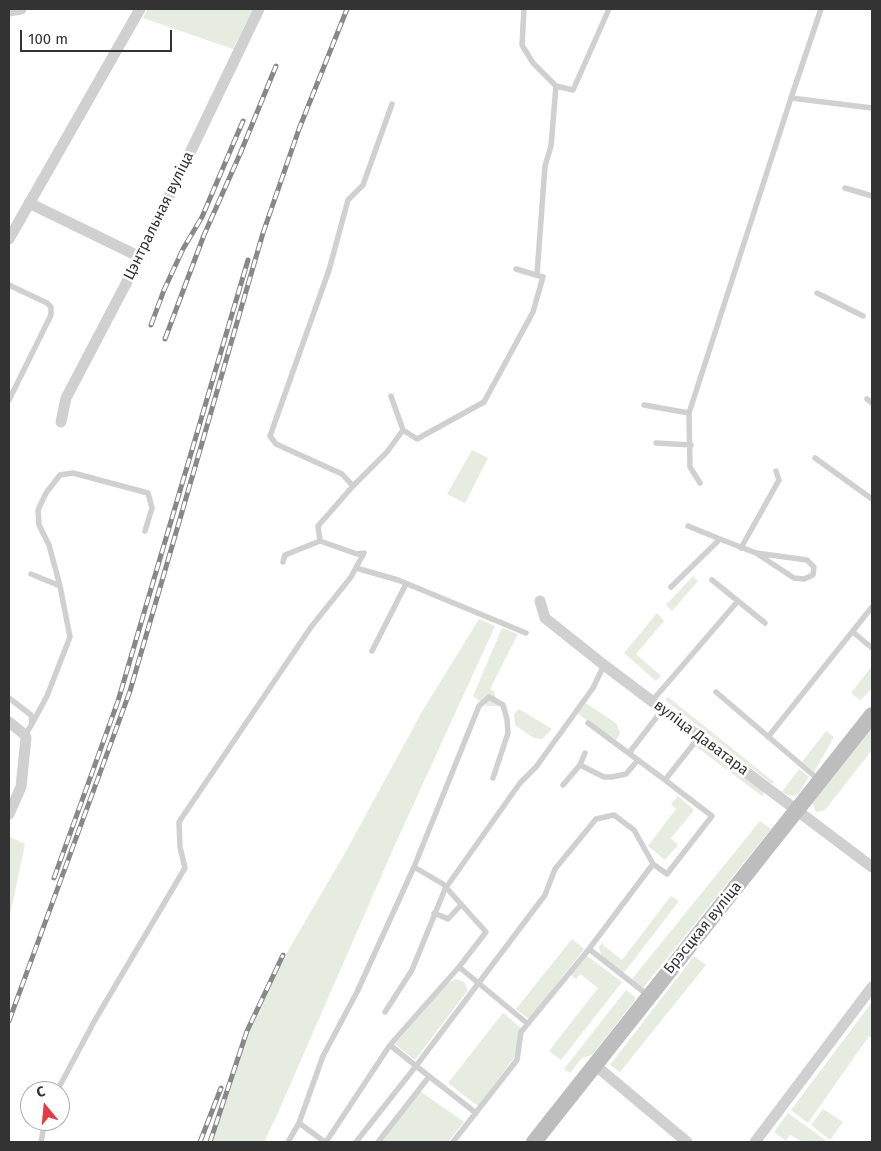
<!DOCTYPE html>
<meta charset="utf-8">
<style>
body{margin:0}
#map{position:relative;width:881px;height:1151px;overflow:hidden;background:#fff;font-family:"Fira Sans",sans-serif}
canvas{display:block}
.frame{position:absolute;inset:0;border:10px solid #333;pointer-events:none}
.north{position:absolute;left:20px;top:1081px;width:50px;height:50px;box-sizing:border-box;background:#fff;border:1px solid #adadad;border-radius:50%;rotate:343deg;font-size:14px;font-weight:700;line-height:20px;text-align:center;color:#333}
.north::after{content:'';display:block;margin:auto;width:18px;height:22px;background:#e63946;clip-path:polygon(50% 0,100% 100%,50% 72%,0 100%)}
.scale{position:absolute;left:20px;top:30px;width:152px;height:22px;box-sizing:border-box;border:2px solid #333;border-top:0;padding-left:6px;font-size:15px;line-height:18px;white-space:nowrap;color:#333;-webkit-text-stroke:4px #fff;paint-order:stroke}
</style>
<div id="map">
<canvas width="881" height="1151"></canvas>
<div class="frame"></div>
<div class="north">С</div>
<div class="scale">100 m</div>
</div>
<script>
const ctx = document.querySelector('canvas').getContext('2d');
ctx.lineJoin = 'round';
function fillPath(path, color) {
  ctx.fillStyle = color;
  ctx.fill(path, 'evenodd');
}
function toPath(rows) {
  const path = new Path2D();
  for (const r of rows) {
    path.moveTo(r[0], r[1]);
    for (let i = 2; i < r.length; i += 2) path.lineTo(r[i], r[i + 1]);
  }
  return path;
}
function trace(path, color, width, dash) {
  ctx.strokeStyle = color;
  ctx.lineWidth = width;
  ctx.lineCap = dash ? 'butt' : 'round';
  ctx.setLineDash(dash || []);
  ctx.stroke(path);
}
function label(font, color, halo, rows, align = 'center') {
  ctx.font = font + ' "Fira Sans",sans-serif';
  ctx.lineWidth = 5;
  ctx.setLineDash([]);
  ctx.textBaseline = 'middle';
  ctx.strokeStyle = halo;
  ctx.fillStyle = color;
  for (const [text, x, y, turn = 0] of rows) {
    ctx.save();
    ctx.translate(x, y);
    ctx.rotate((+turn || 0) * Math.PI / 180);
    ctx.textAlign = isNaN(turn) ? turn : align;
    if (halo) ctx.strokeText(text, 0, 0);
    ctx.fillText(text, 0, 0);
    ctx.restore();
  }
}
fillPath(toPath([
 [147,9,253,9,233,49,143,18],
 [472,450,488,458,465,503,447,494],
 [693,576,698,581,672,611,666,605],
 [657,613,664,621,636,654,661,676,656,681,624,653],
 [479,619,495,626,394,847,277,1115,264,1142,212,1142,249,1028,271,980,345,853,423,710],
 [502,628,518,634,490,689,494,692,499,706,487,706,473,696],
 [872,666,872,689,860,700,851,693],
 [668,697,774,782,772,784,665,700],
 [586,703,617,724,620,734,616,740,581,716,578,712],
 [519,709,552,729,542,739,534,738,515,725,514,714],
 [872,728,872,750,825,810,816,812,812,803],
 [826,731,834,737,814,772,802,762],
 [700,745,765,792,762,796,695,746],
 [799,769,809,777,798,794,794,796,788,795,782,792],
 [678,796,699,814,694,810,671,838,678,845,665,860,648,846,676,809,671,804],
 [760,821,771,829,643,988,632,979],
 [10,837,25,844,9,920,9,841],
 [671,896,679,901,623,974,602,958,599,947,603,942,603,945,622,960],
 [572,939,584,949,529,1019,516,1009],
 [586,955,622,982,561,1060,549,1051,598,988,580,974,576,979,571,975],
 [694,956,706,965,620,1072,610,1065],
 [456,979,464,982,468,990,415,1060,395,1044,448,983],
 [626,990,635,997,635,1000,592,1055,582,1058,570,1073,564,1069],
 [872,1002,872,1038,869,1036,808,1123,791,1110],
 [503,1013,521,1028,514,1058,478,1106,448,1083],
 [417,1089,464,1122,448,1142,377,1142],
 [823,1109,843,1122,830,1140,811,1125],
 [788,1113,828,1142,803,1142,790,1135,786,1141,774,1132]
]), '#e6ecdf');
trace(toPath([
 [524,9,522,45,533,63,556,86,551,146,545,166,537,274],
 [556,86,573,90,609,9],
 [791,98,821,9],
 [845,188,872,196],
 [9,285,47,303,51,307,51,315,9,400],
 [817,293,863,316],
 [867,399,872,403],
 [644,405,689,413,690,467,700,483],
 [689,413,791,98,872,108],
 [403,430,417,439,484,402,533,312,543,277,516,269],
 [656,443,691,445],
 [815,458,872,499],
 [353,486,387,452,403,430,391,396],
 [688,526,720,539],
 [741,548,779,480,776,471],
 [283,562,285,555,320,541],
 [356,568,398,580,526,633],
 [31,574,60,586,70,637,47,696,32,724],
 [60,586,49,545,39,525,38,510,46,493,60,475,73,473,148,493,152,508,145,531],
 [671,587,720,539,756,553,794,578,804,579,813,575,814,567,807,560,756,553],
 [738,601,765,623],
 [853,632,872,648],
 [372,651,406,584],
 [716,692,819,780],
 [9,698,31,715,32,724,25,735],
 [652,701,738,601,712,580],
 [588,723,665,780],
 [768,737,872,607],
 [629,753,663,709],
 [580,765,585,753],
 [493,778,508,733,507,719,503,705,489,697,479,706,414,867,443,884,486,932,459,967,528,1024],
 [563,785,580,765,604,777,612,777,626,774,638,760],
 [434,913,448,919,461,905],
 [589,949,653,864],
 [385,1012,412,970,445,889,520,783,536,767,593,688,604,665],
 [57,1091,95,1020,185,868,180,847,179,822,311,627,351,577,364,553,357,554,320,541,318,526,353,486,342,474,276,444,270,436,329,270,348,200,363,185,392,104],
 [476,1113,416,1066,545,895,555,869,596,819,614,815,634,830,653,864,667,874,712,816,665,780,699,737],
 [41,1142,45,1121],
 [288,1142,299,1123],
 [325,1142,299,1123,323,1056,357,992,414,867],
 [326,1142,390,1045,459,967],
 [356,1142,416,1066,390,1045],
 [378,1142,428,1078],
 [453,1142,517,1060,521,1032,589,949,649,996]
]), '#d0d0d0', 5.5);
trace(toPath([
 [9,11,21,9],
 [29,203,140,257],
 [9,239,140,9],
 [61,422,66,398,140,257,259,9],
 [540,601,545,618,604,665,872,867],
 [9,722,25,735,26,738,21,787,9,814],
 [595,1065,687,1142],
 [755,1142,872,987]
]), '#d0d0d0', 11);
trace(toPath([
 [534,1142,872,715]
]), '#bdbdbd', 16);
const rail = toPath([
 [151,325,164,290,183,249,202,217,243,121],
 [165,339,204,235,240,154,276,66],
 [54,878,118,701,248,260],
 [9,1021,130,691,263,233,299,129,347,9],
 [200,1142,221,1088],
 [210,1142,247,1031,283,955]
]);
trace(rail, '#888', 5);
trace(rail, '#fff', 3, [9]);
label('15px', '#333', '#fff', [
 ["Цэнтральная вуліца",159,216,-64],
 ["вуліца Даватара",701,738,37],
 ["Брэсцкая вуліца",703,928,-51]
]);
</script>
